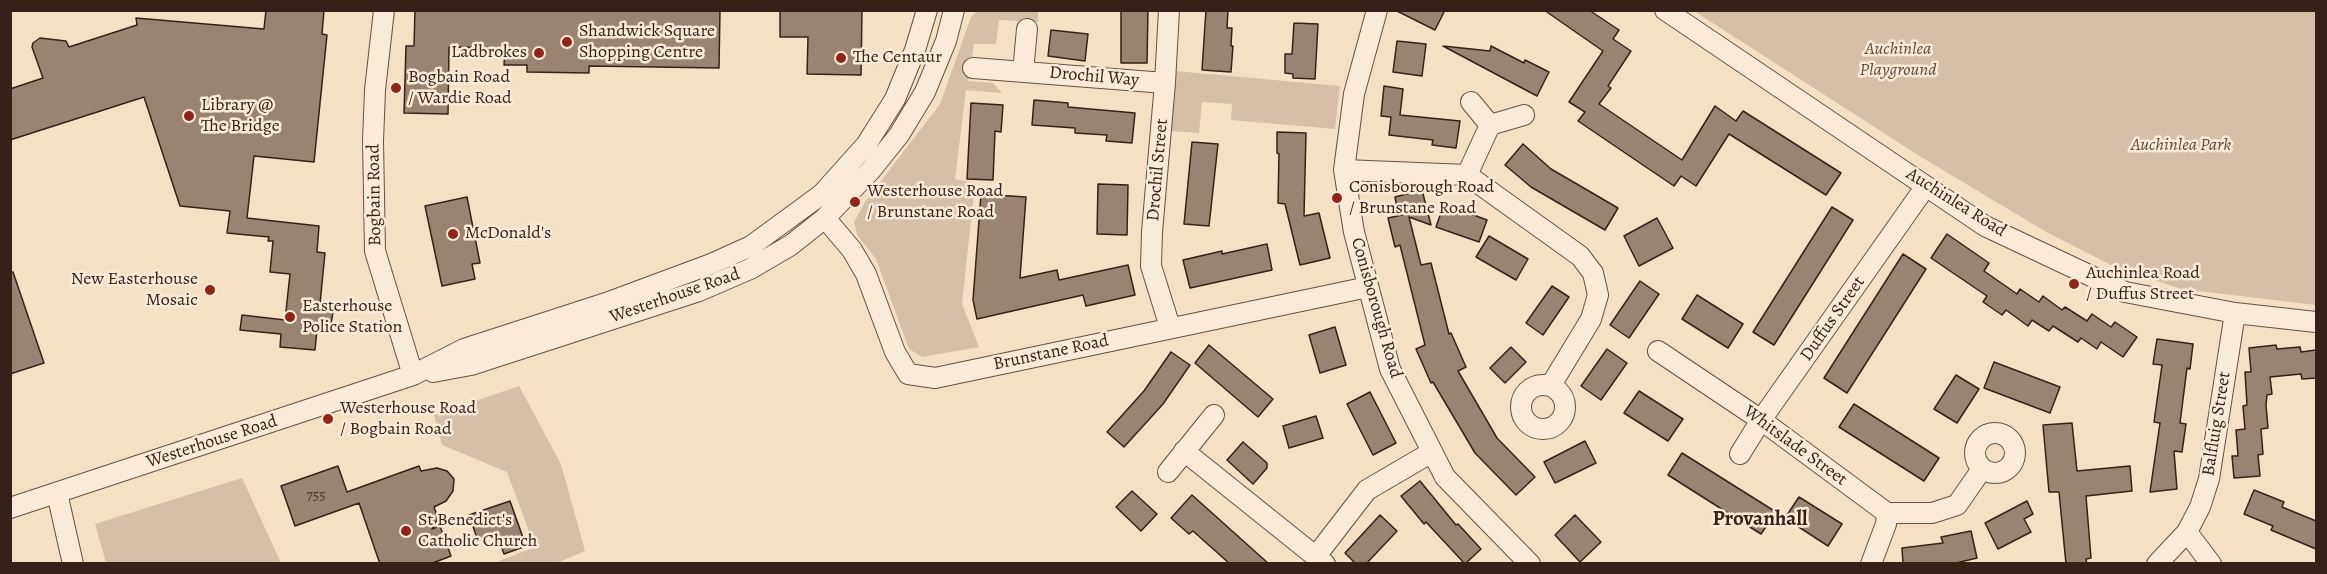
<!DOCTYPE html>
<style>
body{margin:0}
#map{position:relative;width:2327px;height:574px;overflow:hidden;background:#f6e0c3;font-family:Alegreya,serif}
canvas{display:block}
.frame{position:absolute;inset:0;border:12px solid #372018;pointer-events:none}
</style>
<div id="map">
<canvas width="2327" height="574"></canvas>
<div class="frame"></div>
</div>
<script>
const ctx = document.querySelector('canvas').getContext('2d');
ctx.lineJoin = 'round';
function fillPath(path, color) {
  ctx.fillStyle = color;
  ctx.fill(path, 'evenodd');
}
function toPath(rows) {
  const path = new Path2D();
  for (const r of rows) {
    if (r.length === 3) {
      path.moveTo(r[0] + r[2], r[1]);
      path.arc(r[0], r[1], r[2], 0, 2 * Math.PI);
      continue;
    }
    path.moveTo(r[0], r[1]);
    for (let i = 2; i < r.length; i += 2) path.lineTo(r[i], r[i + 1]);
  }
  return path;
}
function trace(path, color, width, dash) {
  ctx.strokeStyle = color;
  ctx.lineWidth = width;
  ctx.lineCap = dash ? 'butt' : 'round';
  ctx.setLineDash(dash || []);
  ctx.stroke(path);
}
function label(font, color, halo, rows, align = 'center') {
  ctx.font = font + ' Alegreya,serif';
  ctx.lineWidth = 5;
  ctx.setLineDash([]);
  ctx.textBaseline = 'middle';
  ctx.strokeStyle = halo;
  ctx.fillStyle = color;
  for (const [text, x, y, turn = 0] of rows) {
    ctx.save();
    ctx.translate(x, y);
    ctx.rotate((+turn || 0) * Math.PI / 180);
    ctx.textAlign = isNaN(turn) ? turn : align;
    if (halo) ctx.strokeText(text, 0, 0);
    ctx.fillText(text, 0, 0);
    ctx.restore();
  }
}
fillPath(toPath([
 [977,11,1038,11,1038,22,999,20,996,44,974,44,968,81,993,83,1002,93,966,90,955,179,975,183,962,304,979,347,922,357,909,349,876,259,857,235,854,222,865,202,940,104,971,17],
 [1694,11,2316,11,2316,305,2181,289,2115,267,2048,233,1921,157],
 [1175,71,1340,86,1335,129,1231,120,1232,104,1202,102,1199,133,1170,131],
 [519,386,561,464,585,551,557,563,494,563,535,547,507,472,442,445,434,415],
 [242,478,281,563,106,563,95,524]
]), '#d6bfa6');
const building = toPath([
 [266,10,324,10,322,34,327,35,314,162,254,156,247,218,319,226,317,252,325,253,320,304,334,305,330,331,317,330,315,350,280,347,281,334,240,330,242,315,285,320,290,274,270,272,273,241,268,241,269,237,227,233,230,211,180,206,144,97,10,140,10,89,43,78,32,47,33,43,40,38,66,41,69,47,137,25,136,18,264,29,266,10],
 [415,10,720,10,719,68,589,66,589,73,527,72,527,65,504,65,505,48,449,47,448,114,404,113,406,46,414,46,415,10],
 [780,10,862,10,861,75,807,74,808,37,780,37,780,10],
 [1121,10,1148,10,1147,63,1121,63,1121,10],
 [1206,10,1228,10,1227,28,1232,28,1231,46,1233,46,1231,72,1202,70,1206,10],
 [1395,10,1445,10,1435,30,1395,10],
 [1544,10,1589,10,1619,30,1613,39,1631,51,1608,86,1611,88,1599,104,1682,160,1715,106,1736,121,1743,111,1841,173,1826,195,1729,134,1696,186,1681,176,1674,186,1578,121,1585,112,1569,102,1603,51,1544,10],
 [1294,23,1318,24,1315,79,1293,78,1293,74,1285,73,1285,54,1292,54,1294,23],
 [1051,30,1088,34,1085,61,1048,56,1051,30],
 [1397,41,1426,44,1422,76,1393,72,1397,41],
 [1443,46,1490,51,1491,46,1524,63,1525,60,1549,72,1537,96,1443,46],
 [1384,86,1403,89,1400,115,1460,121,1456,148,1432,145,1433,140,1389,135,1391,117,1381,116,1384,86],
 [1034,100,1068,103,1068,107,1135,113,1132,143,1106,141,1107,135,1075,133,1075,128,1032,125,1034,100],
 [971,103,1003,105,1001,132,995,131,993,180,967,179,971,103],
 [1277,132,1306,133,1304,216,1319,213,1330,258,1300,265,1285,204,1278,203,1279,154,1277,153,1277,132],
 [1192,142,1218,144,1209,226,1184,224,1192,142],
 [1523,144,1551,169,1618,208,1605,230,1531,187,1505,165,1523,144],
 [1098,184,1128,185,1127,235,1097,234,1098,184],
 [1422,190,1431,225,1409,217,1421,265,1431,263,1449,334,1451,333,1466,367,1458,371,1497,438,1535,477,1516,495,1475,453,1433,382,1431,383,1416,349,1425,345,1400,245,1395,247,1388,218,1402,215,1398,213,1395,197,1422,190],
 [981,194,1026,197,1020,278,1057,270,1059,280,1128,265,1135,295,1086,306,1083,295,977,319,973,300,981,194],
 [467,197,480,263,472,264,475,279,442,286,425,206,467,197],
 [1444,204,1487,220,1479,242,1436,227,1444,204],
 [1832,207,1853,220,1774,345,1753,332,1832,207],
 [1657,218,1673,248,1639,266,1624,236,1657,218],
 [1947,234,1989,263,1984,271,2017,294,2020,289,2039,302,2043,296,2062,310,2065,307,2087,321,2092,314,2111,327,2115,322,2137,337,2123,357,2101,342,2097,349,2081,338,2078,342,2053,326,2049,331,2032,320,2028,326,2006,310,2002,315,1983,302,1987,296,1931,258,1947,234],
 [1489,236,1528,259,1516,280,1476,257,1489,236],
 [1267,244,1272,270,1190,288,1183,260,1222,251,1222,254,1267,244],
 [1903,254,1926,269,1847,393,1824,378,1903,254],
 [10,272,13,272,44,363,10,374,10,272],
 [1640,281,1659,294,1629,338,1610,325,1640,281],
 [1552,286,1569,297,1543,335,1526,323,1552,286],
 [1697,295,1743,324,1728,348,1682,319,1697,295],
 [1335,327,1346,365,1320,373,1309,335,1335,327],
 [2157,339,2193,344,2190,369,2187,368,2180,423,2186,424,2182,452,2174,451,2177,489,2150,492,2160,423,2154,422,2162,365,2153,364,2157,339],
 [1209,345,1273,399,1258,417,1195,363,1209,345],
 [2276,345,2277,349,2300,347,2301,352,2316,350,2316,378,2302,379,2301,374,2270,377,2272,394,2267,395,2266,405,2268,428,2261,429,2263,454,2258,455,2260,476,2234,478,2232,456,2238,456,2236,430,2245,429,2243,406,2247,405,2245,372,2251,372,2249,348,2276,345],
 [1511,347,1526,362,1505,383,1490,368,1511,347],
 [1607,349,1627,363,1601,400,1581,386,1607,349],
 [1171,352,1190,365,1163,404,1124,447,1107,432,1144,391,1171,352],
 [1994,362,2060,387,2050,413,1984,388,1994,362],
 [1956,375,1979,389,1957,423,1934,409,1956,375],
 [1639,391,1683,419,1668,441,1624,413,1639,391],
 [1370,392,1396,443,1373,455,1347,404,1370,392],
 [1854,404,1939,458,1924,481,1839,427,1854,404],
 [1316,416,1323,438,1289,448,1283,426,1316,416],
 [2072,423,2077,471,2130,466,2132,491,2086,496,2091,558,2086,559,2087,564,2066,564,2059,492,2049,492,2043,425,2072,423],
 [1585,441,1596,463,1555,483,1544,462,1585,441],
 [1243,442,1267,463,1267,468,1253,484,1227,460,1243,442],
 [1682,453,1776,512,1761,534,1668,475,1682,453],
 [338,466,347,492,419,466,421,471,437,468,447,471,454,479,453,491,446,501,434,507,438,518,432,529,440,526,451,556,430,564,380,564,359,503,295,526,281,486,338,466],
 [1420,481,1456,525,1458,524,1481,549,1465,564,1426,522,1424,524,1401,496,1420,481],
 [2254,490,2284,502,2282,507,2316,521,2316,549,2271,530,2273,526,2244,514,2254,490],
 [1132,491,1157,514,1141,531,1116,507,1132,491],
 [1192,495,1269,564,1230,564,1193,531,1189,534,1171,518,1192,495],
 [1799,497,1842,524,1828,546,1785,518,1799,497],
 [510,501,526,546,504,554,497,534,478,541,469,515,510,501],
 [2027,501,2033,514,2024,519,2031,532,1998,549,1985,523,2027,501],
 [1380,515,1397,531,1366,564,1356,564,1345,553,1380,515],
 [1575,515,1601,542,1580,562,1555,535,1575,515],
 [1971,531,1977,558,1952,564,1903,564,1902,548,1943,543,1941,537,1971,531]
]);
fillPath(building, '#9a8471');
trace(building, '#372018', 1.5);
const minor = toPath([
 [384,10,375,90,373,141,375,251,413,375],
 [1169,10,1165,83,1152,232,1151,266,1170,327],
 [1377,10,1354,94,1344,170,1354,232,1390,369,1445,477,1530,564],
 [1665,10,1985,226,2125,292,2235,313,2316,322],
 [973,68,1165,83],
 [1023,72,1027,29],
 [1471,102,1490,125,1524,115],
 [1344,170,1467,175,1580,256,1593,273,1598,295,1591,319,1551,385],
 [1467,175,1490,125],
 [825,218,852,250,866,274,895,352,908,374,935,378,1368,287],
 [1658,351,1761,420,1887,513,1886,524,1871,564],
 [433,372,471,365,699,291,750,269,791,245,825,218,871,170,899,135,925,92,946,41,954,10],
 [1543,407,22],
 [1995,453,20],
 [1184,451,1325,564],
 [1740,454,1761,420,1926,186],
 [1168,472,1214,415],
 [57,493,73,564],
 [10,508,413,375,464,349,606,303,711,264,751,246,822,194,866,145,895,99,915,50,927,10],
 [1887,513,1932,513,1957,505,1982,469],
 [2187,532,2211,564],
 [1316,556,1367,490,1432,452],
 [2157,564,2187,532,2200,507,2209,479,2235,313]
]);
trace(minor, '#675043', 22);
trace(minor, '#f9ebd8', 20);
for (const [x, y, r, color] of [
 [567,42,6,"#8f2418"],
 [539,53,6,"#8f2418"],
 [841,58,6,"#8f2418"],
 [396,88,6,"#8f2418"],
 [189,116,6,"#8f2418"],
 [1337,198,6,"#8f2418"],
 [855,202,6,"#8f2418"],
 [453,234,6,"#8f2418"],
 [2074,284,6,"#8f2418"],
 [210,290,6,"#8f2418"],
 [290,317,6,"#8f2418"],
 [328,419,6,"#8f2418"],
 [406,531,6,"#8f2418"]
]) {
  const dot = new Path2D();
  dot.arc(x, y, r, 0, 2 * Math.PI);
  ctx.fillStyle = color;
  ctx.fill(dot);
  trace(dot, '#f9ebd8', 2);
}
label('15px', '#50392e', null, [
 ["755",316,496]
]);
label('18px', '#372018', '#f9ebd8', [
 ["Shandwick Square",579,32],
 ["Shopping Centre",579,53],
 ["Ladbrokes",527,53,"right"],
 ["The Centaur",853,58],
 ["Bogbain Road",408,78],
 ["/ Wardie Road",408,99],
 ["Library @",201,106],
 ["The Bridge",201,127],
 ["Conisborough Road",1349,188],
 ["/ Brunstane Road",1349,209],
 ["Westerhouse Road",867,192],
 ["/ Brunstane Road",867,213],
 ["McDonald's",465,234],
 ["Auchinlea Road",2086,274],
 ["/ Duffus Street",2086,295],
 ["New Easterhouse",198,280,"right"],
 ["Mosaic",198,301,"right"],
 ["Easterhouse",302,307],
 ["Police Station",302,328],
 ["Westerhouse Road",340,409],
 ["/ Bogbain Road",340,430],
 ["St Benedict's",418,521],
 ["Catholic Church",418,542]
], 'left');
label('italic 18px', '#5f483c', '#f9ebd8', [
 ["Auchinlea",1898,50],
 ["Playground",1898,71],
 ["Auchinlea Park",2181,146]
]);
label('18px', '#372018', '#f9ebd8', [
 ["Drochil Way",1094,77,5],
 ["Drochil Street",1158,170,-85],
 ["Bogbain Road",375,195,-91],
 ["Auchinlea Road",1956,203,32],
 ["Westerhouse Road",675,296,-19],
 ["Conisborough Road",1376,308,74],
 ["Duffus Street",1833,319,-55],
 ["Brunstane Road",1051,353,-12],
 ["Balfluig Street",2217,424,-81],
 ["Westerhouse Road",212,442,-18],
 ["Whitslade Street",1795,446,36]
]);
label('bold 21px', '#372018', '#f9ebd8', [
 ["Provanhall",1760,520]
]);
</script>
